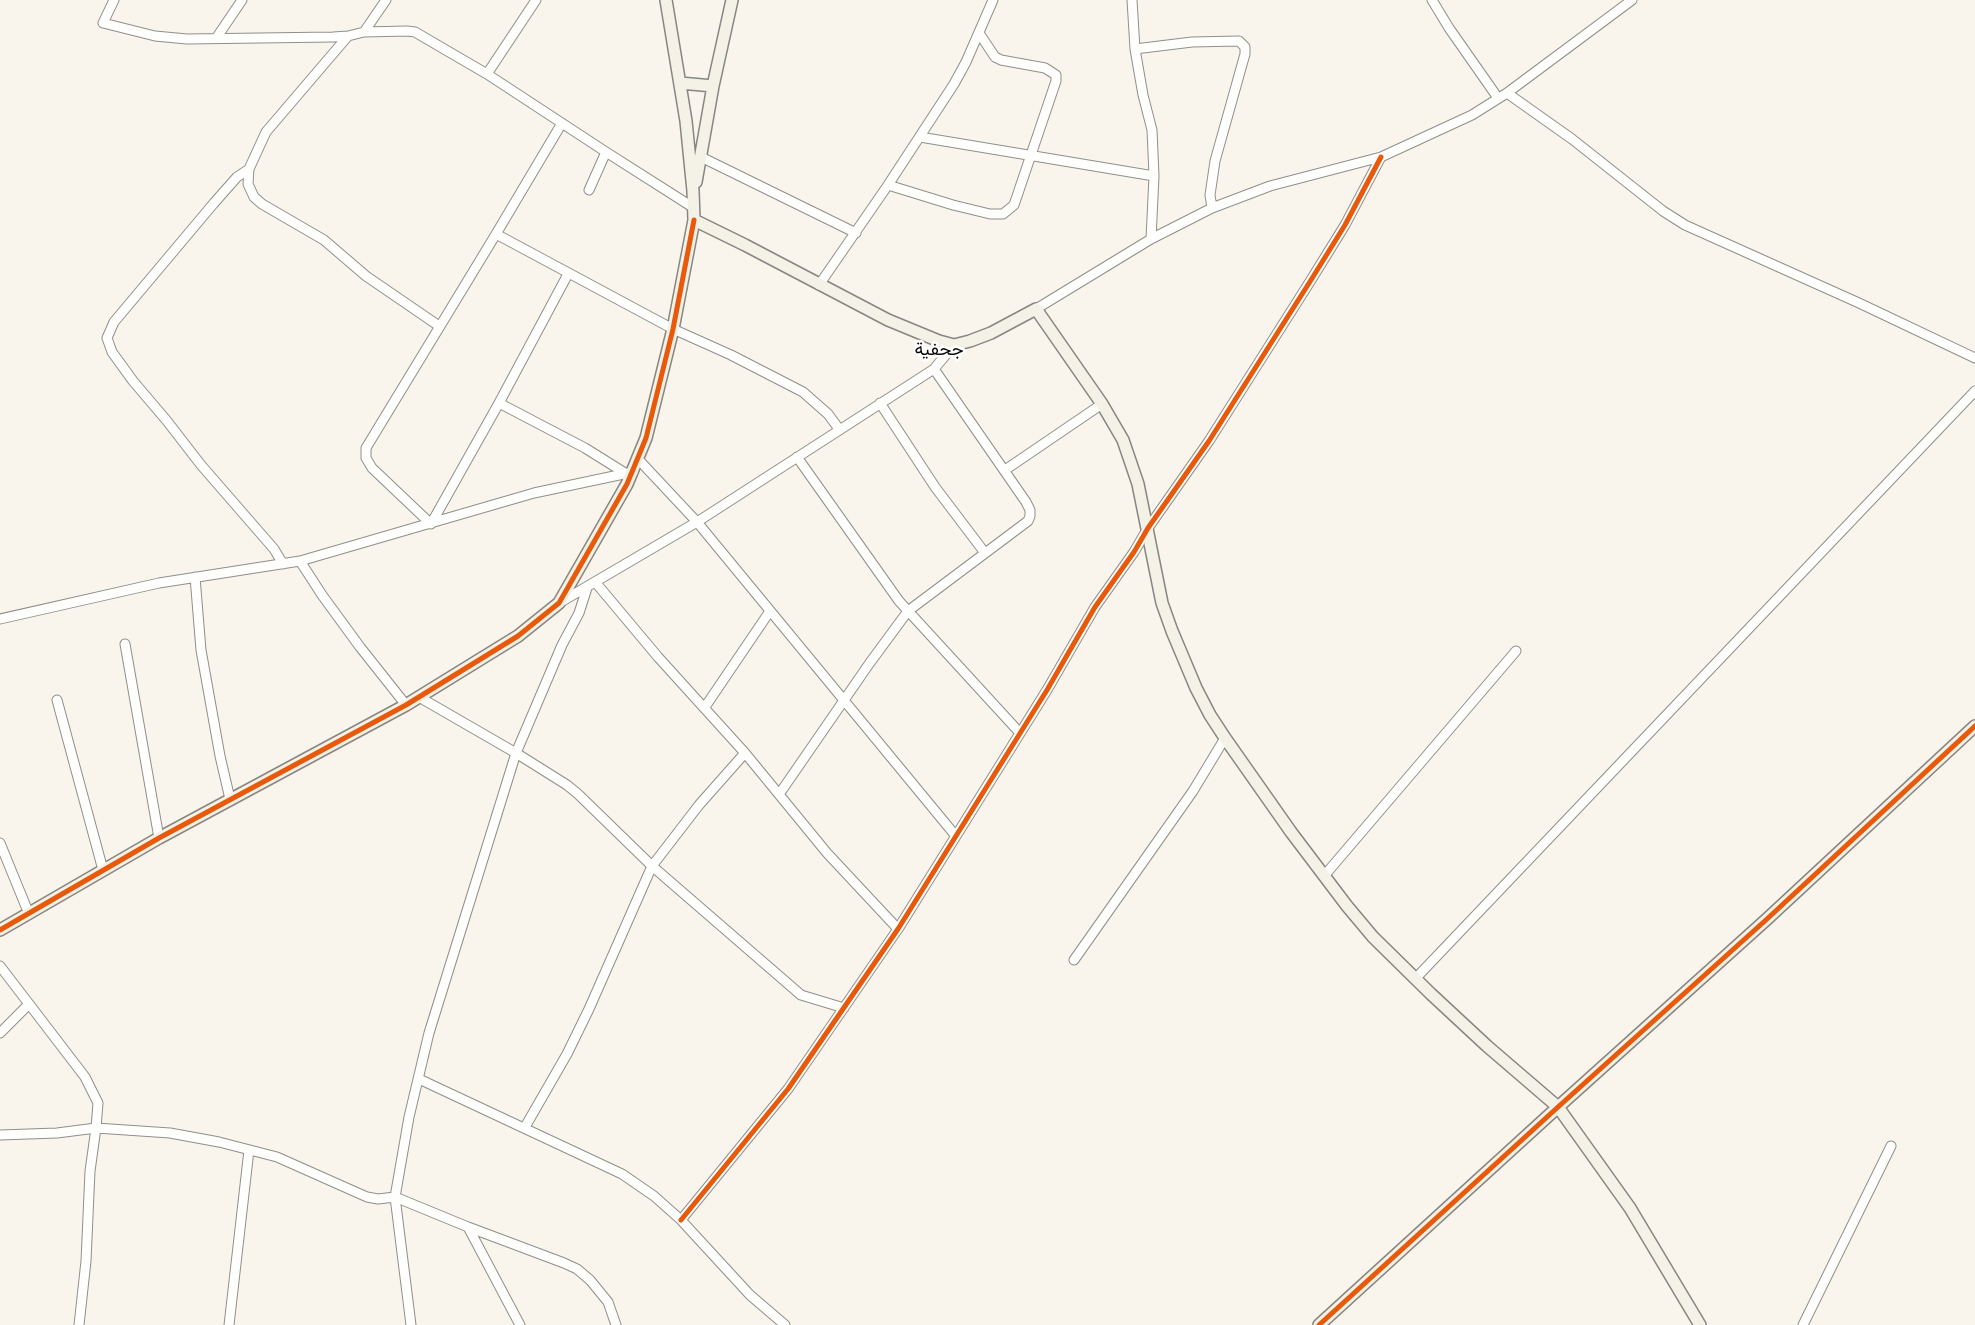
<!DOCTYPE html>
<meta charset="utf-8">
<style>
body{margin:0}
canvas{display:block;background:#f9f5ec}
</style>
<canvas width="1975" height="1325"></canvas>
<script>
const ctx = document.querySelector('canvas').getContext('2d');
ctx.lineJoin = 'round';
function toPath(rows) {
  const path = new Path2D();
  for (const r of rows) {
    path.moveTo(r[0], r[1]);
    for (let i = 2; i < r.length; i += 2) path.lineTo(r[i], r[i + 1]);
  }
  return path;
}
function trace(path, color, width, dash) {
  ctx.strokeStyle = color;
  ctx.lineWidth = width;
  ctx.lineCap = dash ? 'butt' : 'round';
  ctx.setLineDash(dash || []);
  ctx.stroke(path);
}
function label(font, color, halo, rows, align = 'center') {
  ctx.font = font + ' "Libre Baskerville",Vazirmatn,serif';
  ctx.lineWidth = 5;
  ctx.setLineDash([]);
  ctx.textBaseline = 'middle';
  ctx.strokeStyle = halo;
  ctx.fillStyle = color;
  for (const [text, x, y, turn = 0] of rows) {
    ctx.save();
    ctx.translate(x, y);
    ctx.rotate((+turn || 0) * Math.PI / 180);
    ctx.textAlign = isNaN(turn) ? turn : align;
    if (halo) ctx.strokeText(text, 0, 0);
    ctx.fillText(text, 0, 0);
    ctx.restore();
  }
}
const street = toPath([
 [114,0,103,23,155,36,187,39,333,37,348,36,364,32,407,31,415,32,487,74,606,152,694,208],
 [1132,0,1135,49,1143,95,1152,130,1154,176,1151,239],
 [1432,0,1449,28,1498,98],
 [364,32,386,0],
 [348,36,266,132,249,169,248,184,254,197,262,204,324,240,366,276,439,326],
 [217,37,242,0],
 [1135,49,1192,42,1239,41,1245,47,1245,54,1215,161,1210,195,1212,208],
 [487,74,536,0],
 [1507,93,1572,139,1663,211,1685,225,1859,303,1975,358],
 [562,123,496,234,366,448,366,458,372,468,431,524,499,403,568,274],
 [920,137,1154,176],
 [701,157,856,233],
 [249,169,237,177,214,203,114,322,107,338,112,352,133,381,167,421,201,465,274,549,283,564],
 [888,185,953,205,990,214,1003,214,1014,205,1056,81,1056,75,1045,68,1001,60,995,57,979,33],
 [589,190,606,152],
 [496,234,673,329,731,355,803,392,828,414,839,429],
 [819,285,888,185,954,84,966,62,993,0],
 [1036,309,1151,239,1212,208,1270,186,1381,157,1472,115,1507,93,1632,0],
 [499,403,585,448,625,473],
 [880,403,935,487,985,553],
 [797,457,899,601,1020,733],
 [638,459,697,522,955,835],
 [1005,470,1102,404],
 [300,561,322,595,360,647,406,705],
 [195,577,201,650,220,756,230,799],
 [596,583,658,657,745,753,827,853,898,929],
 [559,603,697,522,934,369,954,345],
 [0,619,159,583,300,561,534,493,633,472],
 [125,644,159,838],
 [419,697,516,753,567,785,578,794,652,866,801,995,844,1008],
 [57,700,103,870],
 [705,707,770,611],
 [780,793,869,664,908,611,1028,521,1030,516,1030,510,1026,502,934,369],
 [0,843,29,914],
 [1324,876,1516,651],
 [1074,960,1193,791,1225,738],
 [0,966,85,1077,98,1103,96,1128,90,1171,86,1261,79,1325],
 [1415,979,1975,391],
 [0,1033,28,1005],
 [419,1079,622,1174,654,1196,681,1220,750,1295,785,1325],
 [525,1127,567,1054,589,1009,652,866,699,805,745,753],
 [0,1135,57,1133,96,1128,170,1133,219,1142,277,1157,367,1197,378,1199,395,1197,468,1227,564,1263,577,1269,590,1280,608,1302,616,1325],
 [681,1220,788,1089,898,929,1047,690,1095,607,1134,552,1148,528,1209,441,1311,280,1345,225,1381,157],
 [468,1227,520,1325],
 [229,1325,249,1150],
 [411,1325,395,1197,409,1117,429,1033,516,753,562,645,579,613,587,588],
 [1803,1325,1891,1146]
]);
const secondary = toPath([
 [680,83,713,86],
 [696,182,713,86,732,0],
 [694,220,745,245,888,320,939,341,954,345,970,341,991,333,1036,309,1102,404,1123,440,1138,484,1162,603,1172,631,1196,688,1210,715,1225,738,1291,832,1347,906,1373,937,1431,994,1487,1046,1558,1107,1630,1208,1700,1325],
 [0,930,159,838,406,705,518,636,559,603,627,484,646,438,673,329,694,220,693,191,686,121,666,0],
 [1319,1325,1558,1107,1767,919,1975,726]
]);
trace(street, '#918f8b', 11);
trace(secondary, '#888682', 14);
trace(street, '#fefefc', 9);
trace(secondary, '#f4f1e6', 11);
trace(toPath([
 [0,930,159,838,406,705,518,636,559,603,627,484,646,438,673,329,694,220],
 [681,1220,788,1089,898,929,1047,690,1095,607,1134,552,1148,528,1209,441,1311,280,1345,225,1381,157],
 [1319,1325,1558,1107,1767,919,1975,726]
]), '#e8590c', 5);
label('18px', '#090909', '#fff', [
 ["جحفية",939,350]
]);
</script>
